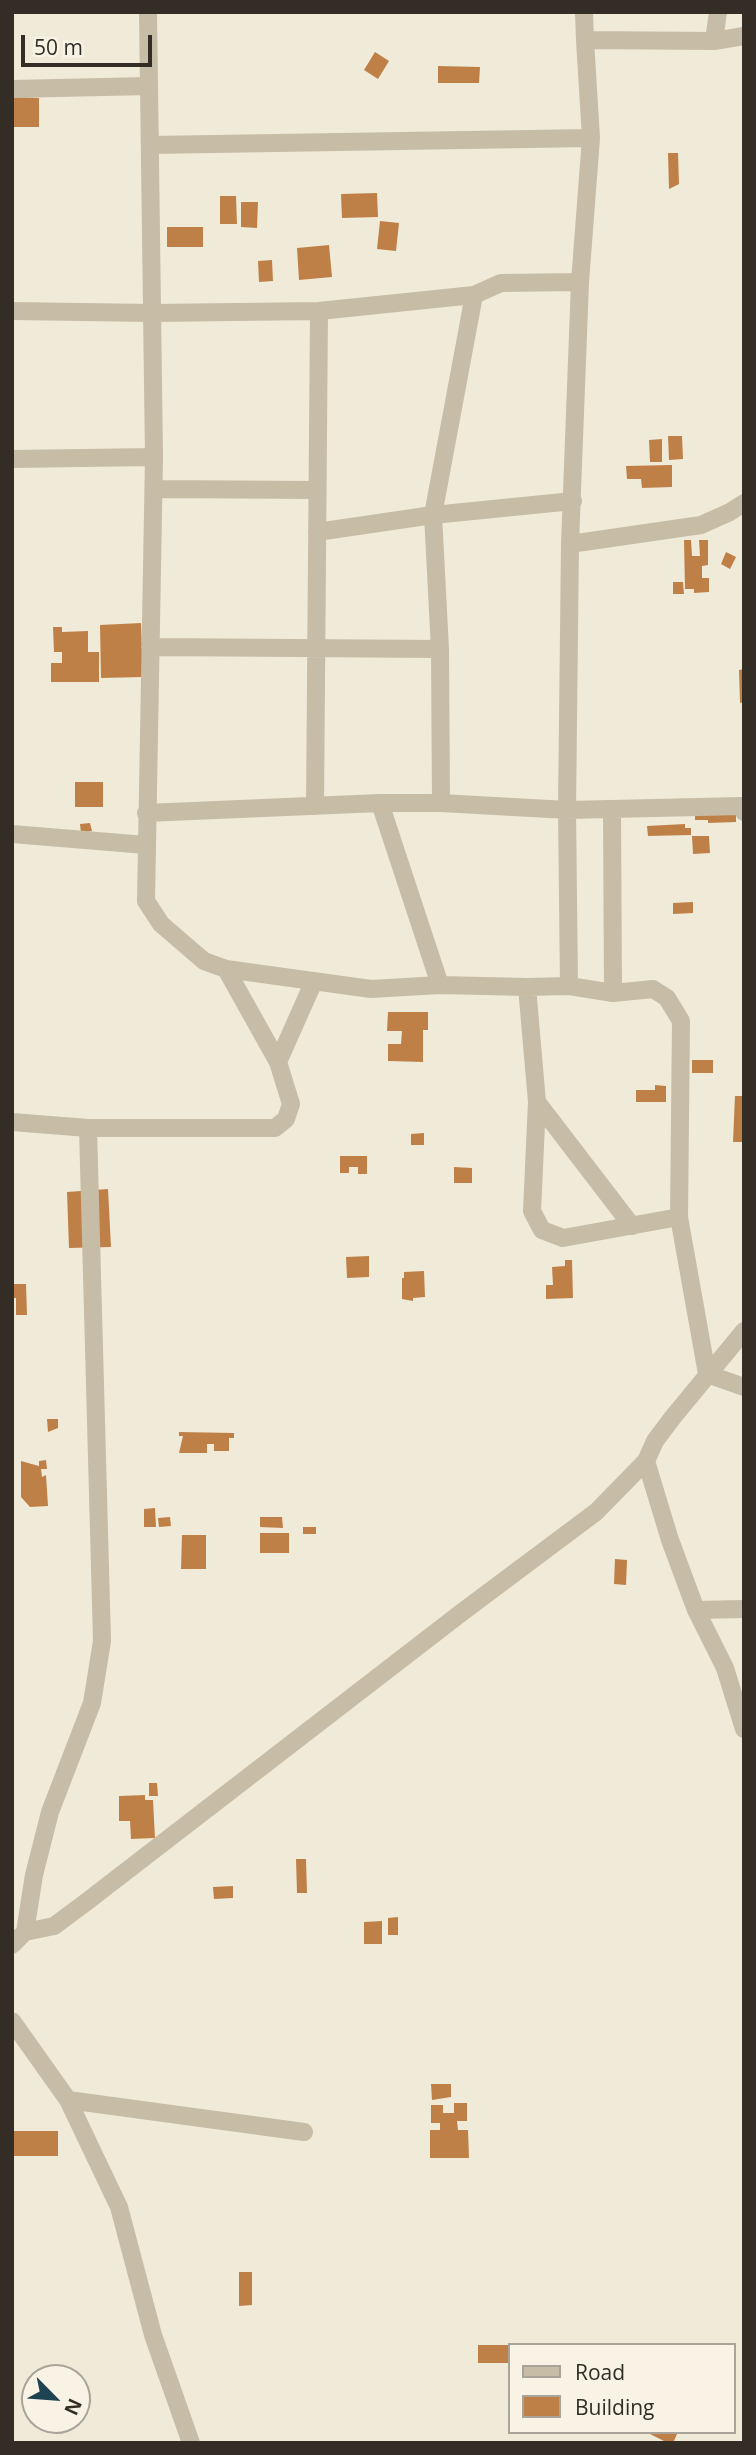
<!DOCTYPE html>
<style>
body{margin:0}
#map{position:relative;width:756px;height:2455px;overflow:hidden;background:#f0ead9;font-family:"Open Sans",sans-serif}
canvas{display:block}
.frame{position:absolute;inset:0;border:14px solid #332d26;pointer-events:none}
.legend{position:absolute;left:508px;top:2343px;width:228px;height:91px;box-sizing:border-box;background:#f8f3e5;border:2px solid #a9a499;margin:0;padding:9px 12px;list-style:none;font-size:21px;color:#332d26}
.legend li{display:flex;align-items:center;gap:14px;height:35px}
.legend b{width:35px;border:2px solid #a9a499}
.north{position:absolute;left:21px;top:2364px;width:70px;height:70px;box-sizing:border-box;background:#f8f3e5;border:2px solid #a9a499;border-radius:50%;rotate:115deg;font-size:19px;font-weight:700;line-height:28px;text-align:center;color:#332d26}
.north::after{content:'';display:block;margin:auto;width:24px;height:32px;background:#1e4352;clip-path:polygon(50% 0,100% 100%,50% 72%,0 100%)}
.scale{position:absolute;left:21px;top:35px;width:131px;height:32px;box-sizing:border-box;border:4px solid #332d26;border-top:0;padding-left:9px;font-size:21px;line-height:24px;white-space:nowrap;color:#332d26;-webkit-text-stroke:5px #f8f3e5;paint-order:stroke}
</style>
<div id="map">
<canvas width="756" height="2455"></canvas>
<div class="frame"></div>
<ul class="legend">
<li><b style="height:9px;background:#c7bca6"></b>Road</li>
<li><b style="height:19px;background:#bf8047"></b>Building</li>
</ul>
<div class="north">N</div>
<div class="scale">50 m</div>
</div>
<script>
const ctx = document.querySelector('canvas').getContext('2d');
ctx.lineJoin = 'round';
function fillPath(path, color) {
  ctx.fillStyle = color;
  ctx.fill(path, 'evenodd');
}
function toPath(rows) {
  const path = new Path2D();
  for (const r of rows) {
    path.moveTo(r[0], r[1]);
    for (let i = 2; i < r.length; i += 2) path.lineTo(r[i], r[i + 1]);
  }
  return path;
}
function trace(path, color, width, dash) {
  ctx.strokeStyle = color;
  ctx.lineWidth = width;
  ctx.lineCap = dash ? 'butt' : 'round';
  ctx.setLineDash(dash || []);
  ctx.stroke(path);
}
fillPath(toPath([
 [375,52,389,61,378,79,364,70],
 [438,66,480,67,479,83,438,83],
 [12,97,39,98,39,127,12,127],
 [668,153,678,153,679,184,669,189],
 [377,193,378,217,342,218,341,194],
 [220,196,236,196,237,224,220,224],
 [241,202,258,202,257,228,241,227],
 [380,221,399,223,396,251,377,249],
 [167,227,203,227,203,247,167,247],
 [329,245,332,277,299,280,297,248],
 [272,260,273,281,259,282,258,261],
 [668,436,682,436,683,459,669,460],
 [662,439,662,462,650,462,649,440],
 [672,465,672,487,642,488,641,479,627,479,626,466],
 [684,540,691,540,692,556,700,556,699,540,708,540,708,565,702,566,702,578,709,578,709,592,694,593,694,589,685,589],
 [726,552,736,557,730,569,721,564],
 [673,582,683,582,684,594,673,594],
 [141,623,143,677,101,678,100,625],
 [53,627,62,627,62,632,88,631,88,652,99,652,99,682,51,682,51,663,62,663,62,652,54,652],
 [744,669,744,702,740,703,739,670],
 [75,782,103,782,103,807,75,807],
 [736,807,736,822,708,823,708,820,695,820,695,808],
 [90,823,92,831,81,833,80,824],
 [685,824,685,828,691,828,691,835,648,836,647,826],
 [692,836,709,836,710,853,693,854],
 [693,902,693,913,673,914,673,903],
 [388,1012,428,1012,428,1030,423,1030,423,1062,388,1061,388,1044,401,1044,402,1031,387,1031],
 [692,1060,713,1060,713,1073,692,1073],
 [655,1085,666,1086,666,1102,636,1102,636,1090,655,1090],
 [735,1096,744,1096,743,1142,733,1142],
 [424,1133,424,1145,411,1145,411,1134],
 [340,1156,367,1156,367,1174,358,1174,358,1167,349,1167,349,1173,340,1173],
 [454,1167,472,1168,472,1183,454,1183],
 [108,1189,111,1247,69,1248,67,1192],
 [369,1256,369,1277,347,1278,346,1257],
 [565,1260,572,1260,573,1298,546,1299,546,1285,553,1285,552,1267,565,1266],
 [424,1271,425,1297,413,1298,413,1301,402,1299,402,1278,404,1278,404,1272],
 [12,1284,26,1284,27,1315,16,1315,16,1298,12,1298],
 [47,1419,58,1419,58,1428,48,1432],
 [179,1432,234,1433,234,1438,229,1438,229,1451,214,1451,214,1444,207,1444,207,1453,179,1453,183,1436,179,1436],
 [46,1460,47,1469,41,1469,42,1477,46,1475,48,1506,30,1507,21,1497,21,1461,39,1466,39,1461],
 [155,1508,156,1527,144,1527,144,1509],
 [170,1517,171,1526,159,1527,158,1518],
 [260,1517,282,1517,283,1528,260,1527],
 [303,1527,316,1527,316,1534,303,1534],
 [260,1533,289,1533,289,1553,260,1553],
 [182,1535,206,1535,206,1569,181,1569],
 [615,1559,627,1560,626,1585,614,1584],
 [149,1783,157,1783,158,1796,149,1796],
 [145,1795,145,1800,153,1800,155,1838,131,1839,130,1821,119,1821,119,1796],
 [296,1859,306,1859,307,1893,297,1893],
 [233,1886,233,1898,214,1899,213,1887],
 [398,1917,398,1935,388,1935,388,1918],
 [382,1921,382,1944,364,1944,364,1922],
 [431,2084,451,2084,451,2097,432,2100],
 [454,2103,467,2103,467,2121,457,2121,458,2130,468,2130,469,2158,430,2158,430,2130,440,2130,440,2123,431,2123,431,2105,443,2105,443,2113,454,2113],
 [12,2131,58,2131,58,2156,12,2156],
 [239,2272,252,2272,252,2305,239,2306],
 [478,2345,509,2345,509,2363,478,2363],
 [646,2432,678,2432,673,2443,668,2443]
]), '#bf8047');
trace(toPath([
 [148,12,154,457,146,901,161,924,204,961,226,969,371,989,440,985],
 [584,12,585,40,714,41,744,36],
 [714,41,718,12],
 [12,89,149,86],
 [150,145,591,138],
 [12,311,152,313,319,311,474,295,501,283,580,282],
 [12,459,154,457],
 [154,489,317,490],
 [317,532,433,515,573,501],
 [570,544,701,525,730,512,744,503],
 [150,647,440,649],
 [380,803,440,985,527,987,569,986,613,993,653,989,667,998,681,1021,679,1217],
 [441,803,440,649,433,515,474,295],
 [315,806,319,311],
 [612,809,613,993],
 [146,813,380,803,441,803,567,810,742,806,744,812],
 [12,834,146,845],
 [569,986,567,810,570,544,580,282,591,138,585,40],
 [527,987,537,1102,532,1211,542,1230,563,1238,679,1217,707,1374,744,1387],
 [278,1062,314,981],
 [537,1102,632,1226],
 [12,1122,88,1128,275,1128,286,1119,291,1104,278,1062,226,969],
 [646,1461,670,1540,696,1610,725,1668,744,1729],
 [696,1610,744,1609],
 [25,1932,34,1875,50,1812,92,1703,102,1641,88,1128],
 [12,1945,25,1932,54,1926,85,1903,461,1613,596,1512,646,1461,655,1441,673,1417,744,1331],
 [12,2021,68,2100,119,2207,153,2335,191,2443],
 [68,2100,304,2132]
]), '#c7bca6', 18);
</script>
